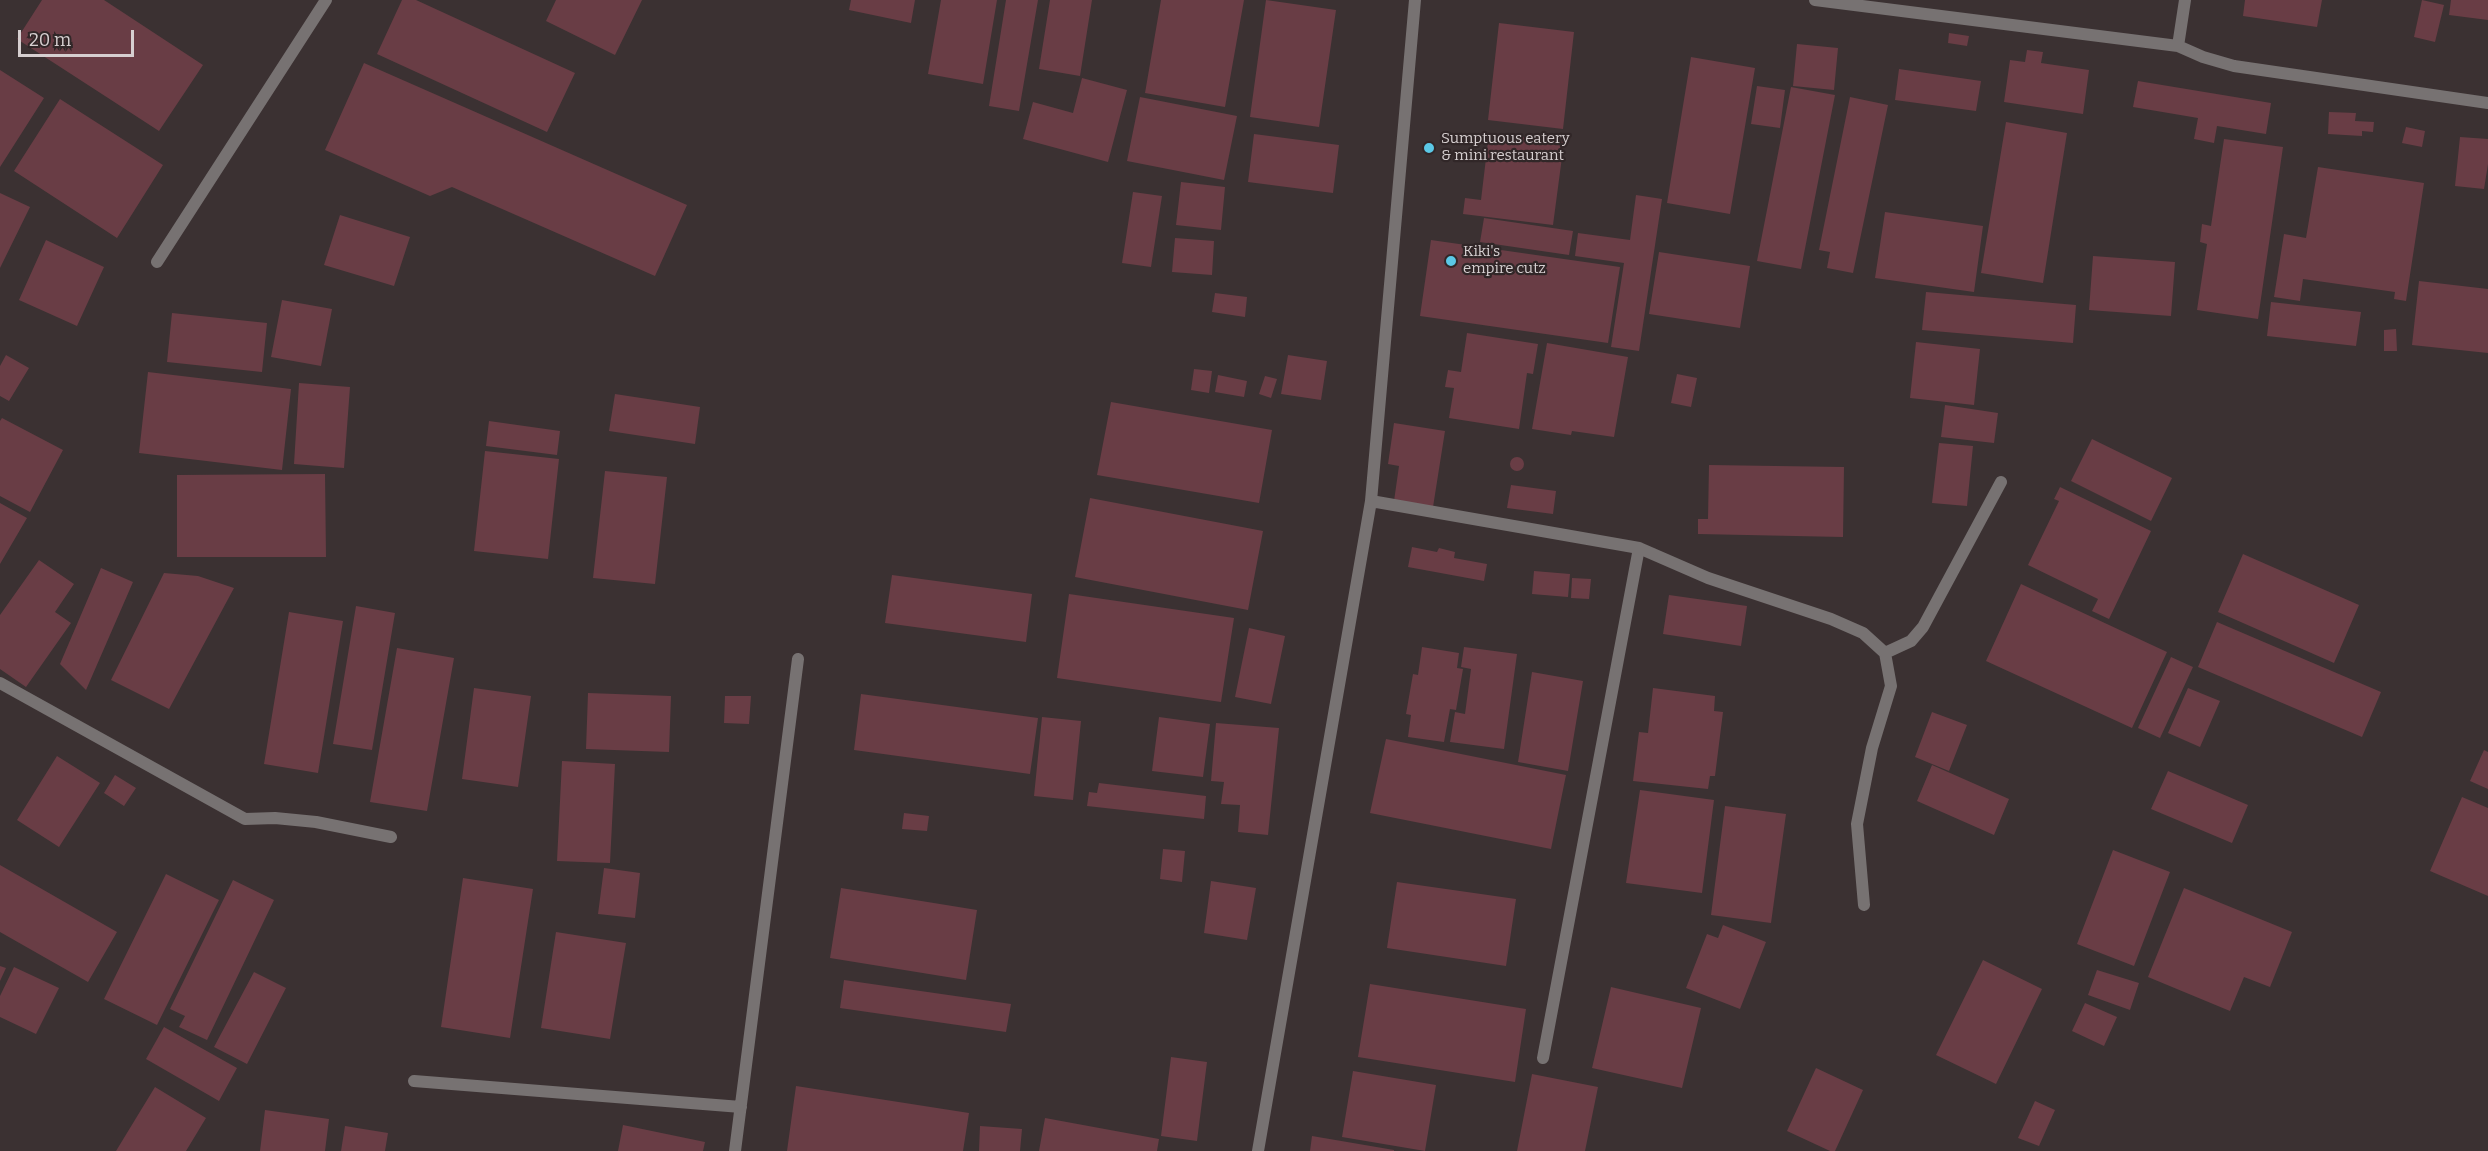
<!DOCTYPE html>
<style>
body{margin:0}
#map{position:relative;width:2488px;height:1151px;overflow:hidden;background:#3b3132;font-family:Bitter,serif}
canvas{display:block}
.scale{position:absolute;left:18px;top:30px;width:116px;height:27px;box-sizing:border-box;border:3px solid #d6cfd0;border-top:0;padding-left:8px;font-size:18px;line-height:21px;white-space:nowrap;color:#d6cfd0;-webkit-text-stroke:4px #312728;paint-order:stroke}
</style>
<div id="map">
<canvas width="2488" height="1151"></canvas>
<div class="scale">20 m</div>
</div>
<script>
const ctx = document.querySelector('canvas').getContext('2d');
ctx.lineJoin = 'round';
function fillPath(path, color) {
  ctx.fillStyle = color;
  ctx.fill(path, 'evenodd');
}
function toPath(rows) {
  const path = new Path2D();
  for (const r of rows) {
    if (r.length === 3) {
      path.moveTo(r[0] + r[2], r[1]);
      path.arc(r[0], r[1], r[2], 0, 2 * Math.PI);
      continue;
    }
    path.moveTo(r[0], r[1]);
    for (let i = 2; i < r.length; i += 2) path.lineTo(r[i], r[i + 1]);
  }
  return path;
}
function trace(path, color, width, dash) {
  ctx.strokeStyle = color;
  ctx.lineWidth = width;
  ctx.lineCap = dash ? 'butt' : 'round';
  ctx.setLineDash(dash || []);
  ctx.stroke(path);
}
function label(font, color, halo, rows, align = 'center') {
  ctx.font = font + ' Bitter,serif';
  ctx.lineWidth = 4.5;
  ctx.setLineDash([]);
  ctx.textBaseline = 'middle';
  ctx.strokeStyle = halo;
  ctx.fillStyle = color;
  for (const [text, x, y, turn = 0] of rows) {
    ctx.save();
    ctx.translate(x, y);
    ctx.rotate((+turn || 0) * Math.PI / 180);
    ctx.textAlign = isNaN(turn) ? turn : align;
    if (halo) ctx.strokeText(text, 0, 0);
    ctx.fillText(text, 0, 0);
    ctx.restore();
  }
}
fillPath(toPath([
 [42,0,104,0,203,65,159,131,17,39],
 [402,0,416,0,575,73,547,132,377,54],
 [556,0,642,0,615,55,546,21],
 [851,0,915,0,911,23,849,10],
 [941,0,997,0,983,84,928,74],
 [1006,0,1038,0,1019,111,989,106],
 [1050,0,1092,0,1080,76,1039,69],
 [1161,0,1244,0,1225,107,1145,93],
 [1266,0,1336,10,1319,127,1250,117],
 [2245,0,2322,0,2317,27,2243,16],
 [2422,0,2444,5,2435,42,2414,37],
 [2451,0,2488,0,2488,20,2449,15],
 [1499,23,1574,32,1563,129,1488,120],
 [1949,33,1969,36,1967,46,1948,43],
 [1797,44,1838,48,1834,90,1793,86],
 [2027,50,2043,52,2041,63,2089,70,2083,114,2004,102,2010,60,2025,62],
 [1691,57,1755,68,1730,214,1667,203],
 [364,63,687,205,655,276,452,187,430,196,325,150],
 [1899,69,1981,81,1976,111,1895,100],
 [0,70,44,98,0,167],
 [1082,78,1127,90,1108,162,1023,139,1033,102,1073,113],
 [2138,81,2271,103,2266,134,2217,126,2214,143,2194,139,2198,118,2133,107],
 [1757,86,1785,90,1780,128,1751,124],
 [1791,87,1835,95,1801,269,1757,261],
 [1140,97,1237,116,1224,180,1127,161],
 [1850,97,1888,105,1853,273,1827,268,1830,252,1819,250],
 [60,99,163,165,117,238,14,171],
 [2329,112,2356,113,2355,121,2374,122,2373,132,2362,131,2362,136,2328,134],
 [2006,122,2067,133,2043,283,1981,273],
 [2406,127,2425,131,2422,147,2402,143],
 [1489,133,1564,142,1553,225,1463,214,1465,198,1481,200],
 [1254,134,1339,145,1333,193,1248,182],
 [2460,137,2488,139,2488,164,2484,189,2455,186],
 [2224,139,2283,147,2258,319,2197,310,2207,244,2200,242,2202,224,2211,226],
 [2318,167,2424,183,2406,301,2394,299,2395,292,2303,279,2300,301,2274,297,2284,234,2306,238],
 [1181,182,1225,187,1221,230,1176,225],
 [1133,192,1162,196,1151,267,1122,263],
 [0,193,30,207,0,268],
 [1636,195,1662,199,1639,351,1611,347,1624,263,1575,256,1578,233,1630,240],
 [1885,212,1983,226,1974,292,1875,278],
 [340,215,410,237,394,286,324,265],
 [1484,218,1573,231,1569,255,1480,242],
 [1175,238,1214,241,1212,275,1172,272],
 [46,240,104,267,77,326,19,300],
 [1431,240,1620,267,1608,343,1420,316],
 [1659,252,1750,266,1740,328,1649,314],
 [2093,256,2175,262,2171,316,2089,310],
 [2419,281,2488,289,2488,353,2412,345],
 [1926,292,2076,305,2073,343,1922,330],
 [1215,293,1247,297,1245,317,1212,312],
 [282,300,332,309,321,366,271,357],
 [2271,302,2361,312,2356,346,2267,336],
 [172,313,267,323,262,372,167,362],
 [2396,329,2397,351,2384,351,2384,330],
 [1467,333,1538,344,1533,374,1527,373,1519,429,1449,418,1454,388,1445,387,1448,370,1461,372],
 [1916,342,1980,349,1974,405,1910,398],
 [1547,343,1628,357,1614,437,1572,431,1571,435,1532,429],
 [6,355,29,368,9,401,0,396,0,366],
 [1288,355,1327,361,1321,400,1281,394],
 [1194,369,1212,371,1209,393,1191,390],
 [148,372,291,389,282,470,139,453],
 [1677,374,1697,378,1691,407,1671,403],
 [1218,375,1247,381,1244,397,1215,392],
 [1265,376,1277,379,1271,398,1259,394],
 [299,383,350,387,344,468,294,464],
 [615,394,700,407,695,444,609,431],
 [1111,402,1272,430,1259,503,1097,475],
 [1945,405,1998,413,1994,443,1941,437],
 [2,418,63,450,30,512,0,496,0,421],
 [489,421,560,431,557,455,486,446],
 [1394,423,1445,431,1433,507,1394,501,1399,466,1388,464],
 [2092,439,2172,478,2151,521,2071,481],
 [1939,443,1973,446,1967,506,1932,503],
 [485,451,559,459,548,559,474,551],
 [1517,464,7],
 [1709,465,1844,467,1843,537,1698,534,1698,519,1708,519],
 [605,471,667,477,655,584,593,578],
 [325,474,326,557,177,557,177,475],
 [1511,485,1556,491,1553,514,1507,508],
 [2060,487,2151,531,2109,619,2092,611,2098,599,2028,565,2059,501,2054,499],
 [1090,498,1263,531,1248,610,1075,577],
 [0,503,27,518,0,564],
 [1412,547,1437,552,1439,548,1455,552,1454,558,1487,564,1484,581,1408,567],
 [2243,554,2359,605,2334,663,2218,612],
 [39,560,74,584,55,612,71,623,26,687,0,669,0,615],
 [101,568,133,582,86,690,60,664],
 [1534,571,1570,574,1568,597,1532,594],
 [164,573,198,576,234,588,169,709,111,680],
 [892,575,1032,594,1026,642,885,623],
 [1572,578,1591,579,1589,599,1571,598],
 [2021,584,2167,652,2132,728,1986,661],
 [1069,594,1234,618,1221,702,1057,678],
 [1669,595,1747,606,1741,646,1663,634],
 [356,606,395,613,372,750,333,744],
 [289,612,343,621,318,773,264,764],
 [2217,622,2381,692,2362,737,2198,667],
 [1249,628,1285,636,1271,704,1235,697],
 [1422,647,1459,653,1457,668,1463,669,1456,710,1450,709,1444,742,1408,737,1411,715,1406,714,1413,674,1418,675],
 [1464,647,1517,654,1504,749,1450,742,1455,712,1465,714,1471,669,1461,667],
 [397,648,454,658,427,811,370,802],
 [2171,657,2193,667,2160,738,2138,728],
 [1532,672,1583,681,1568,771,1518,762],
 [474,688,531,696,518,787,462,779],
 [1653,688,1715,696,1714,711,1723,712,1715,776,1710,776,1708,789,1633,781,1639,732,1648,733],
 [2188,688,2220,701,2200,747,2168,733],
 [588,693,671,696,669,752,586,749],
 [861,694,1038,718,1030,774,854,750],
 [725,696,751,696,749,724,724,723],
 [1932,712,1967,725,1949,771,1915,757],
 [1042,717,1081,721,1073,800,1034,796],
 [1159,717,1210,724,1203,777,1152,771],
 [1216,723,1279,728,1268,835,1238,832,1240,805,1221,804,1224,782,1211,781],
 [1386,739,1566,775,1551,849,1370,813],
 [2484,750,2488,752,2488,789,2470,781],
 [57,756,100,783,59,847,17,820],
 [562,761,615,764,610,863,557,861],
 [1932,765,2009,799,1994,835,1917,801],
 [2168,771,2248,805,2232,843,2151,809],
 [115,775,136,788,124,806,104,793],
 [1099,783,1206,796,1204,819,1087,806,1089,792,1097,793],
 [1640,790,1714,800,1702,893,1626,883],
 [2462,797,2488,808,2488,896,2430,871],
 [1725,806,1786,814,1771,923,1711,915],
 [904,813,929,816,927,831,902,829],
 [1163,849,1185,851,1182,882,1160,879],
 [2113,850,2170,872,2134,966,2077,944],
 [0,865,117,932,88,982,0,932],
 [604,868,640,873,635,918,598,914],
 [166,874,219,900,157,1025,104,999],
 [463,878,533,889,510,1038,441,1027],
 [233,880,274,900,207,1040,179,1027,185,1016,170,1009],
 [1211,881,1256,888,1247,940,1204,933],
 [1397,882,1516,899,1506,966,1387,948],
 [841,888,977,910,966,980,830,958],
 [2184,888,2292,932,2270,987,2244,977,2230,1011,2148,977],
 [1723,925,1766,942,1740,1009,1686,988,1707,934,1718,938],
 [556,932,626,943,610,1039,541,1028],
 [1983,960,2042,989,1996,1084,1936,1055],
 [0,966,6,968,0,981],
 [14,967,59,988,36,1034,0,1017,0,996],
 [2097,970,2139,983,2130,1010,2088,995],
 [254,972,286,988,247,1064,214,1047],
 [844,980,1011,1004,1006,1032,840,1008],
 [1370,984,1526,1009,1515,1082,1358,1057],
 [1611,987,1701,1008,1682,1088,1592,1068],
 [2085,1003,2117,1017,2104,1046,2072,1031],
 [164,1027,237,1068,219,1101,146,1059],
 [1171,1057,1207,1062,1197,1141,1161,1136],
 [1816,1068,1863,1090,1835,1151,1830,1151,1787,1131],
 [1353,1071,1436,1085,1425,1151,1342,1137],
 [1532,1074,1598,1087,1585,1151,1517,1151],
 [796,1086,969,1113,963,1151,787,1151],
 [155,1087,206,1118,186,1151,116,1151],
 [2035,1101,2055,1110,2039,1146,2018,1138],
 [265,1110,329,1119,325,1151,260,1151],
 [1045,1118,1159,1139,1157,1151,1039,1151],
 [623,1125,705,1142,703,1151,618,1151],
 [345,1126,388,1133,385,1151,341,1151],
 [980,1126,1022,1129,1020,1151,979,1151],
 [1312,1136,1394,1150,1394,1151,1310,1151]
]), '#693d45');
trace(toPath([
 [1815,0,2178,46,2203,57,2234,66,2488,103],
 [2178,46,2185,0],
 [157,262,326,0],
 [1371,501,1639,548,1708,578,1831,619,1863,633,1885,653,1891,686,1872,748,1857,824,1864,905],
 [1885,653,1911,641,1923,627,2001,482],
 [0,683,245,819,275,818,316,822,391,837],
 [1543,1058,1639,548],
 [414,1081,741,1107],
 [735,1151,798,659],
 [1258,1151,1371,501,1415,0]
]), '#777272', 12);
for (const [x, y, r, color] of [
 [1429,148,6,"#5bc8e6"],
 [1451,261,6,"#5bc8e6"]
]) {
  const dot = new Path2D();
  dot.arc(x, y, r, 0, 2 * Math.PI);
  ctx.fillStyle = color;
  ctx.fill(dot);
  trace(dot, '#312728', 2);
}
label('15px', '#d6cfd0', '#312728', [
 ["Sumptuous eatery",1441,139],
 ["& mini restaurant",1441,156],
 ["Kiki's",1463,252],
 ["empire cutz",1463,269]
], 'left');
</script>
